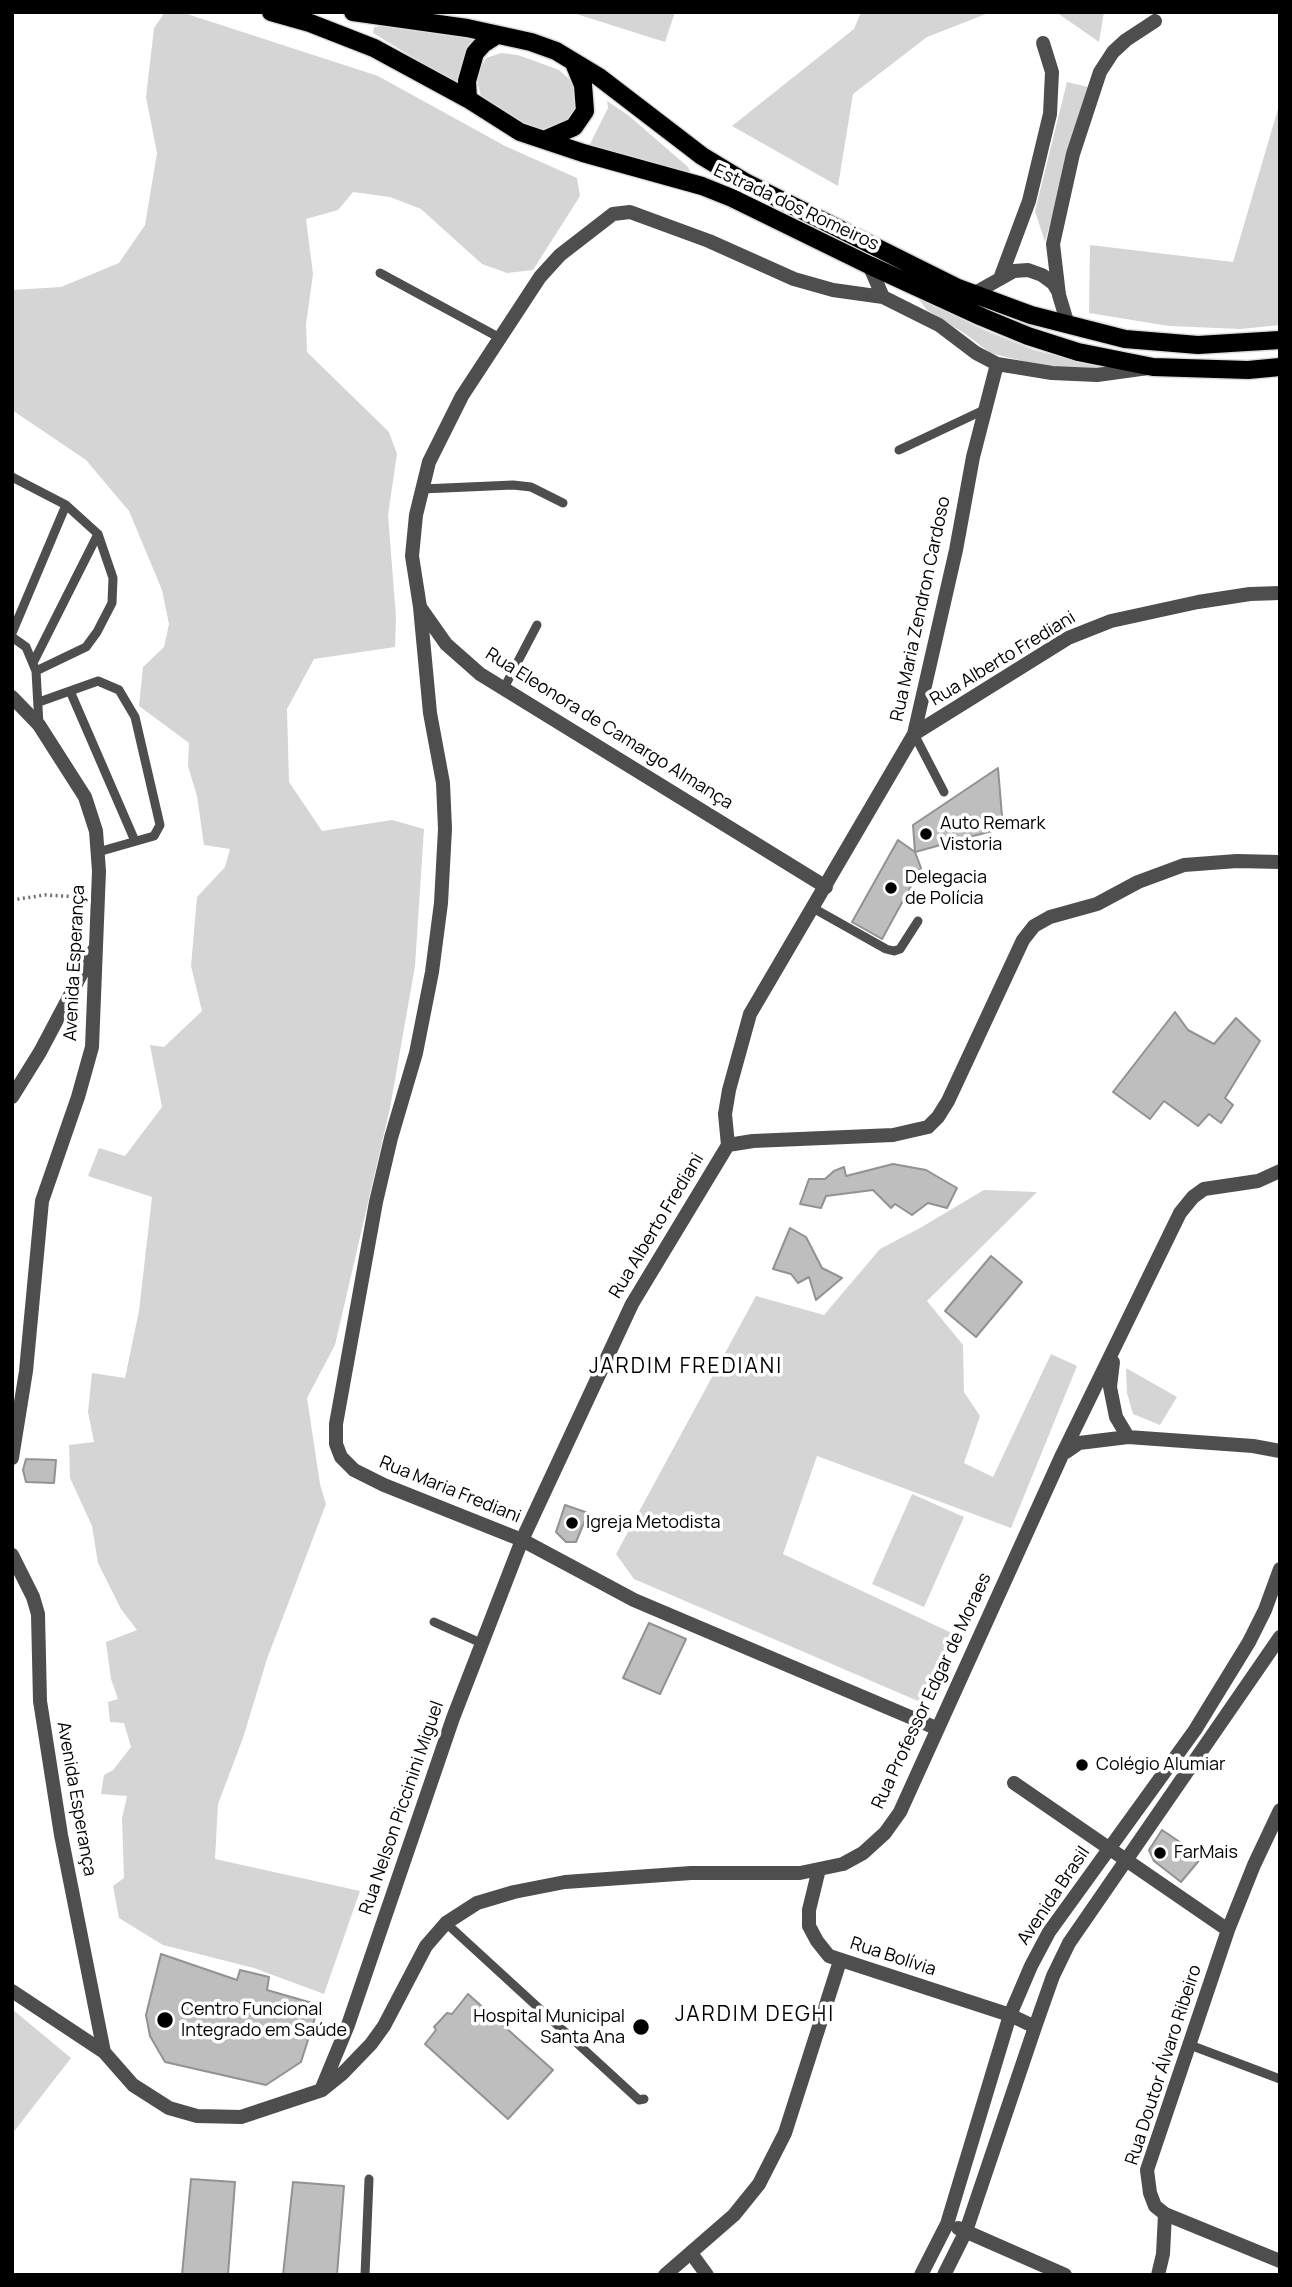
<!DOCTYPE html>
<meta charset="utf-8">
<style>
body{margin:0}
#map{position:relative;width:1292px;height:2287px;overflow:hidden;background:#fff;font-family:Manrope,sans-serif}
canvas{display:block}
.frame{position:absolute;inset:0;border:14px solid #000;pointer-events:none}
</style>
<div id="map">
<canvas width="1292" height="2287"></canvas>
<div class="frame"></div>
</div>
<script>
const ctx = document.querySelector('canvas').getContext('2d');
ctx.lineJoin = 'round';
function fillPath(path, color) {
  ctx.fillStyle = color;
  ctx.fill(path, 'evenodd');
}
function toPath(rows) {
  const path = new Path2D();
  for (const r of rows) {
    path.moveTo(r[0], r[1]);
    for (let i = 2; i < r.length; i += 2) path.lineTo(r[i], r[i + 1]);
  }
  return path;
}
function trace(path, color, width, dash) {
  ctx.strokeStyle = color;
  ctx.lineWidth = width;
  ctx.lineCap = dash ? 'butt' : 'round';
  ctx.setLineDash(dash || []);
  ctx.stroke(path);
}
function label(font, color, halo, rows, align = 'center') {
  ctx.font = font + ' Manrope,sans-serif';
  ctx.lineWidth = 7;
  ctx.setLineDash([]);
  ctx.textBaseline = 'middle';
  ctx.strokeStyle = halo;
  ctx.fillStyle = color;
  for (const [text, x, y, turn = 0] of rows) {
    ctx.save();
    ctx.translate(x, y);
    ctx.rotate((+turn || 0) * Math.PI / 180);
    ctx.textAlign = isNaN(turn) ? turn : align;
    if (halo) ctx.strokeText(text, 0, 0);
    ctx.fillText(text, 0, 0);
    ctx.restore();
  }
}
fillPath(toPath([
 [165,12,181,12,378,76,505,146,577,178,580,196,533,270,507,273,482,264,421,209,390,197,353,192,338,210,306,219,313,274,306,324,307,352,389,432,397,454,388,515,396,617,395,647,314,659,287,709,289,782,322,831,392,820,424,829,415,966,390,1108,335,1345,307,1398,320,1484,326,1504,267,1659,243,1738,218,1804,215,1859,360,1891,324,1994,254,1968,163,1945,119,1918,113,1886,124,1878,122,1819,127,1796,101,1794,104,1775,113,1770,131,1747,124,1723,110,1722,108,1702,118,1699,111,1679,106,1642,137,1630,121,1609,98,1563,92,1526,70,1478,69,1445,94,1442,88,1412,92,1373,125,1378,139,1311,152,1197,88,1176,99,1148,125,1156,162,1107,150,1045,164,1047,202,1011,191,966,197,897,225,867,230,849,204,845,197,796,188,766,189,743,139,706,143,667,164,647,169,624,162,590,129,511,86,460,12,410,12,290,61,287,119,263,145,225,157,153,146,97,154,28],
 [570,12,675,12,665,42],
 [861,12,991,12,927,37,853,94,838,186,732,126,854,29],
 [1056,12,1104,12,1099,42],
 [381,26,473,38,476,43,460,86,373,33,374,27],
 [501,53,518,55,559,70,574,83,580,96,575,120,558,127,543,130,511,119,485,102,480,93,477,80,480,70,486,58],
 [1067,82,1088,87,1045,242,1035,211],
 [607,101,628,115,688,167,691,173,589,146,608,108],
 [1280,102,1280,325,1241,329,1169,326,1089,313,1090,245,1233,262],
 [917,297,984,330,1034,350,1109,369,1063,371,990,353,967,335,927,310],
 [984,1190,1037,1192,927,1301,963,1345,964,1392,980,1416,964,1463,993,1477,1051,1354,1077,1366,1011,1528,817,1456,783,1554,956,1635,925,1704,634,1579,616,1554,756,1296,824,1315,880,1249,920,1228],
 [1126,1368,1177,1397,1160,1425,1133,1414,1127,1393],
 [912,1494,964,1517,924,1607,872,1584],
 [12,2009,71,2058,12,2134]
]), '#d5d5d5');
const building = toPath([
 [998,768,1003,828,915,852,913,825,998,768],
 [898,840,915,852,921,868,882,939,852,922,898,840],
 [1175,1012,1188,1030,1214,1044,1236,1018,1260,1041,1225,1098,1233,1105,1221,1123,1209,1114,1198,1126,1164,1101,1150,1119,1113,1092,1175,1012],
 [893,1164,926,1170,957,1188,947,1208,928,1203,912,1215,895,1204,891,1208,873,1190,826,1196,821,1208,800,1204,809,1179,825,1179,834,1171,844,1167,846,1176,893,1164],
 [790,1228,806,1237,822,1268,842,1278,816,1300,809,1277,798,1283,791,1274,773,1269,790,1228],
 [991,1256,1022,1282,976,1337,945,1311,991,1256],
 [26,1459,56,1460,54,1483,26,1482,23,1470,26,1459],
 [565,1505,588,1513,576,1542,566,1542,556,1532,565,1505],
 [649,1623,686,1639,660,1694,623,1678,649,1623],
 [1162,1830,1202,1857,1181,1882,1154,1861,1149,1850,1162,1830],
 [161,1954,237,1980,240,1970,269,1977,267,1990,319,2005,301,2062,266,2085,165,2062,150,2036,146,2015,161,1954],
 [468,1994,553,2070,508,2119,425,2044,436,2030,434,2027,447,2013,452,2014,468,1994],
 [191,2179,235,2182,228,2275,182,2275,191,2179],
 [293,2182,344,2186,337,2275,283,2275,293,2182]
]);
fillPath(building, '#bebebe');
trace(building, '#929292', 2);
const primary = toPath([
 [271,12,310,23,374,48,468,99,520,132,583,153,702,186,732,198,869,265,982,317,1028,336,1078,352,1153,367,1248,370,1280,367],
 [353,12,467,28,531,42,556,51,599,77,702,156,745,182,958,288,1031,315,1125,339,1198,345,1280,340],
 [468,99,467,81,475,53,483,44,497,35],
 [544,140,574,127,585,111,583,85,574,63]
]);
trace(primary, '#dbdbdb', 21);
trace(toPath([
 [12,900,45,895,81,897]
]), '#707070', 3.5, [2, 3.5]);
trace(toPath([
 [380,273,500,338],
 [899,450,986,409],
 [12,477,66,505,98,534,113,578,112,603,97,632,86,647,36,671],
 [422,489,513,485,531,487,563,503],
 [12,633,66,505],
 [12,637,26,647,36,671,39,725],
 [33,663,98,534],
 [504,688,537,625],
 [70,691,135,841],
 [39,702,98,681,119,690,135,717,160,825,154,836,98,852],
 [914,734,944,792],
 [813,908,886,949,894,951,900,949,918,921],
 [434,1622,481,1643],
 [446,1923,639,2100,644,2099],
 [1190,2045,1280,2079],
 [365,2275,369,2179]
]), '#4e4e4e', 9);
trace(toPath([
 [869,265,883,297],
 [1001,276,1029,201,1050,114,1052,72,1043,43],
 [973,294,1014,271,1028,270,1042,275,1053,283,1059,293],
 [1068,325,1059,295,1053,244,1073,154,1100,72,1113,52,1126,40,1155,21],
 [12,697,39,725,85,797,96,831,99,871,92,1047,78,1097,42,1201,26,1371,12,1458],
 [914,734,1068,638,1111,621,1198,602,1250,594,1280,593],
 [826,887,480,674,446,644,420,607,412,556,416,515,429,462,462,396,540,277,560,255,613,214,630,212,709,241,794,279,833,290,883,297,939,325,976,353,997,364,1052,373,1097,375,1148,368],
 [12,1097,40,1052,94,950],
 [728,1145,725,1114,729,1090,750,1014,914,734,956,550,973,457,997,364],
 [1113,1362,1110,1387,1116,1417,1128,1437],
 [1066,1452,1079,1443,1128,1437,1253,1446,1280,1451],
 [12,1555,33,1597,38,1614,40,1701,61,1835,104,2052],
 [936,1728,634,1600,522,1540,632,1304,728,1145,753,1141,893,1135,928,1127,938,1117,948,1101,1023,940,1034,926,1050,917,1097,904,1138,882,1184,865,1237,861,1280,862],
 [1014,1783,1228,1930],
 [1280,1810,1254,1865,1228,1930,1147,2170,1150,2193,1155,2206,1165,2214,1280,2261],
 [819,1869,809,1910,809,1926,817,1941,829,1956,1010,2015,1035,2027],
 [12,1991,104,2052,133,2085,169,2108,197,2116,241,2117,322,2090,343,2073,371,2044,384,2026,426,1946,446,1923,477,1903,514,1892,565,1882,691,1873,800,1873,843,1864,863,1853,885,1833,900,1812,1062,1455,1180,1213,1193,1197,1204,1189,1258,1181,1280,1171],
 [322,2088,348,2025,453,1718,522,1540,384,1485,354,1470,341,1457,336,1444,336,1424,376,1202,391,1138,416,1053,432,972,441,903,445,829,443,783,430,713,420,607],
 [958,2228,1065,2275],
 [691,2253,707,2275],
 [665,2275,734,2215,759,2184,785,2133,840,1961],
 [921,2275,947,2224,1010,2015,1031,1966,1049,1932,1195,1730,1249,1642,1265,1610,1280,1569],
 [944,2275,966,2231,1035,2027,1053,1976,1069,1943,1280,1637],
 [1158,2275,1163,2254,1165,2214]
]), '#4e4e4e', 14);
trace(primary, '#000', 18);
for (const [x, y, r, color] of [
 [926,834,7,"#000"],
 [891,888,7,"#000"],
 [572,1523,7,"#000"],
 [1082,1765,7,"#000"],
 [1160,1853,7,"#000"],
 [165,2020,9,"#000"],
 [641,2027,9,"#000"]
]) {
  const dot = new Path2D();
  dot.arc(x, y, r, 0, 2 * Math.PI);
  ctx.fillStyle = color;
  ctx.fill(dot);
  trace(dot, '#fff', 2.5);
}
label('18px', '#000', '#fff', [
 ["Estrada dos Romeiros",796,208,25],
 ["Rua Maria Zendron Cardoso",921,609,-78],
 ["Rua Alberto Frediani",1003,659,-31],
 ["Rua Eleonora de Camargo Almança",609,729,32],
 ["Avenida Esperança",75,963,-87],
 ["Rua Alberto Frediani",657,1226,-59],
 ["Rua Maria Frediani",450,1490,22],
 ["Rua Professor Edgar de Moraes",932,1691,-65],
 ["Avenida Esperança",76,1799,80],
 ["Rua Nelson Piccinini Miguel",402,1808,-71],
 ["Avenida Brasil",1054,1896,-56],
 ["Rua Bolívia",893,1957,18],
 ["Rua Doutor Álvaro Ribeiro",1164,2065,-72]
]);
label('18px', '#000', '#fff', [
 ["Auto Remark",940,824],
 ["Vistoria",940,845],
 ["Delegacia",905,878],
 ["de Polícia",905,899],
 ["Igreja Metodista",586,1523],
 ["Colégio Alumiar",1096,1765],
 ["FarMais",1174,1853],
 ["Centro Funcional",181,2010],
 ["Integrado em Saúde",181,2031],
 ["Hospital Municipal",625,2017,"right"],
 ["Santa Ana",625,2038,"right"]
], 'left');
ctx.letterSpacing = '2px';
label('21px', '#000', '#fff', [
 ["JARDIM FREDIANI",686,1367],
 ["JARDIM DEGHI",755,2015]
]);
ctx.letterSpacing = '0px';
</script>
